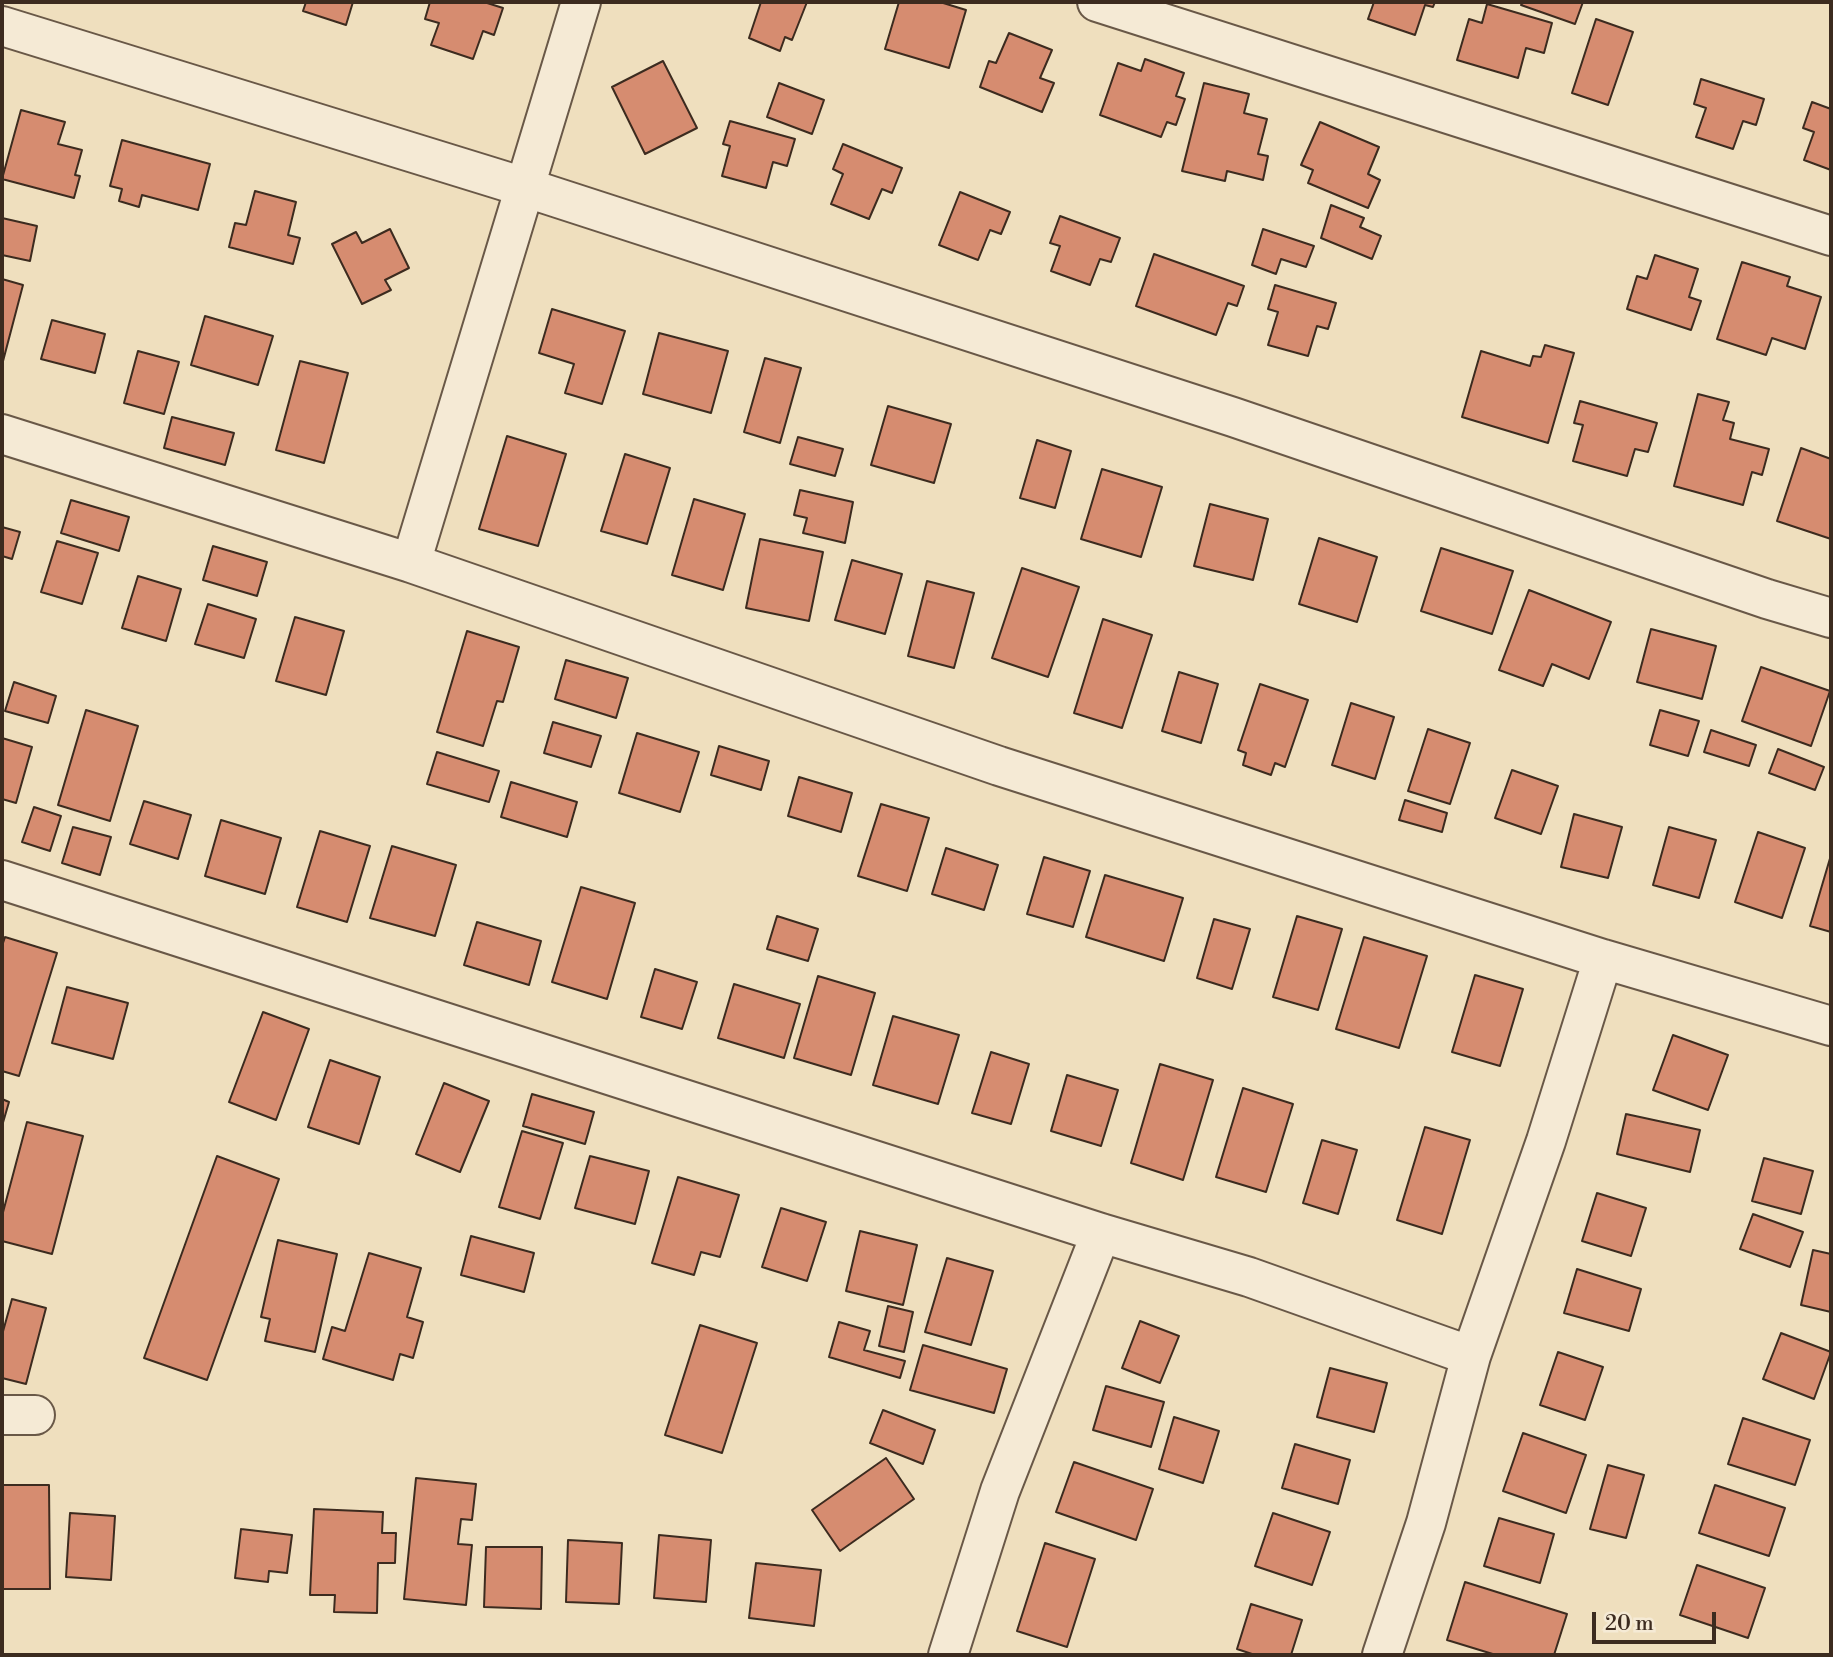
<!DOCTYPE html>
<style>
body{margin:0}
#map{position:relative;width:1833px;height:1657px;overflow:hidden;background:#efdfbe;font-family:"Libre Bodoni",serif}
canvas{display:block}
.frame{position:absolute;inset:0;border:4px solid #3c2b1f;pointer-events:none}
.scale{position:absolute;left:1592px;top:1612px;width:124px;height:32px;box-sizing:border-box;border:4px solid #3c2b1f;border-top:0;padding-left:9px;font-size:21px;line-height:24px;white-space:nowrap;color:#3c2b1f;-webkit-text-stroke:5px #f5ead5;paint-order:stroke}
</style>
<div id="map">
<canvas width="1833" height="1657"></canvas>
<div class="frame"></div>
<div class="scale">20 m</div>
</div>
<script>
const ctx = document.querySelector('canvas').getContext('2d');
ctx.lineJoin = 'round';
function fillPath(path, color) {
  ctx.fillStyle = color;
  ctx.fill(path, 'evenodd');
}
function toPath(rows) {
  const path = new Path2D();
  for (const r of rows) {
    path.moveTo(r[0], r[1]);
    for (let i = 2; i < r.length; i += 2) path.lineTo(r[i], r[i + 1]);
  }
  return path;
}
function trace(path, color, width, dash) {
  ctx.strokeStyle = color;
  ctx.lineWidth = width;
  ctx.lineCap = dash ? 'butt' : 'round';
  ctx.setLineDash(dash || []);
  ctx.stroke(path);
}
const building = toPath([
 [306,2,353,2,346,25,303,11,306,2],
 [430,2,484,2,503,8,494,35,483,31,473,59,431,45,439,23,425,19,430,2],
 [761,2,807,2,792,40,785,37,780,51,749,38,761,2],
 [899,2,940,2,966,10,949,68,885,49,899,2],
 [1374,2,1435,2,1433,7,1425,5,1415,35,1368,19,1374,2],
 [1523,2,1583,2,1575,24,1521,5,1523,2],
 [1487,4,1552,23,1544,53,1526,48,1518,78,1457,60,1469,19,1482,23,1487,4],
 [1596,19,1633,32,1608,105,1572,93,1596,19],
 [1009,33,1052,50,1040,78,1054,83,1042,112,980,87,989,61,996,63,1009,33],
 [1145,59,1184,73,1176,96,1185,99,1176,125,1167,122,1161,137,1100,115,1118,63,1141,71,1145,59],
 [663,61,697,128,645,154,612,87,663,61],
 [1701,79,1764,99,1756,125,1743,121,1733,149,1696,137,1706,108,1694,104,1701,79],
 [779,83,824,100,812,134,767,117,779,83],
 [1204,83,1249,94,1244,113,1267,119,1258,154,1268,156,1263,180,1227,171,1225,181,1182,171,1204,83],
 [1812,102,1831,109,1831,170,1804,160,1814,132,1803,128,1812,102],
 [21,110,65,122,58,144,82,150,75,175,80,176,74,198,2,179,21,110],
 [730,121,795,139,787,166,773,162,766,188,722,176,730,146,723,144,730,121],
 [1320,122,1379,147,1368,174,1380,180,1368,208,1308,183,1313,170,1301,165,1320,122],
 [122,140,210,164,198,210,142,195,139,207,119,201,122,189,110,186,122,140],
 [843,144,902,168,892,193,882,189,869,219,831,204,843,174,833,169,843,144],
 [255,191,296,202,288,235,300,238,293,264,229,247,235,223,246,225,255,191],
 [960,192,1010,212,1001,234,990,230,978,260,939,245,960,192],
 [1331,205,1364,218,1360,227,1381,236,1372,259,1321,238,1331,205],
 [1060,216,1120,238,1111,262,1100,259,1090,285,1051,271,1060,246,1050,243,1060,216],
 [2,218,37,226,30,261,2,255,2,218],
 [390,229,409,268,385,280,391,290,362,304,332,244,356,232,362,243,390,229],
 [1263,229,1314,246,1306,267,1281,259,1276,274,1252,265,1263,229],
 [1154,254,1244,286,1237,306,1228,303,1216,335,1136,306,1154,254],
 [1655,255,1698,269,1689,297,1701,301,1691,330,1627,309,1637,276,1647,279,1655,255],
 [1742,262,1790,277,1787,286,1821,297,1805,349,1772,338,1766,355,1717,339,1742,262],
 [2,279,23,285,2,365,2,279],
 [1275,285,1336,303,1328,329,1317,326,1308,356,1268,345,1278,312,1268,309,1275,285],
 [552,309,625,331,602,404,565,393,574,364,539,353,552,309],
 [205,316,273,336,258,385,191,365,205,316],
 [52,320,105,334,95,373,41,359,52,320],
 [659,333,728,351,711,413,643,394,659,333],
 [1545,345,1574,353,1548,443,1462,417,1481,351,1530,366,1533,356,1541,357,1545,345],
 [138,351,179,362,164,414,124,403,138,351],
 [765,358,801,368,780,443,744,432,765,358],
 [300,361,348,373,324,463,276,450,300,361],
 [1698,394,1729,402,1723,420,1734,423,1730,439,1769,449,1762,475,1752,472,1743,505,1674,486,1698,394],
 [1580,401,1657,423,1648,452,1635,449,1627,476,1573,461,1583,425,1574,423,1580,401],
 [888,406,951,424,934,483,871,465,888,406],
 [172,417,234,433,225,465,164,448,172,417],
 [507,436,566,454,538,546,479,529,507,436],
 [798,437,843,449,835,476,790,464,798,437],
 [1037,440,1071,451,1055,508,1020,498,1037,440],
 [1801,448,1831,459,1831,539,1777,521,1801,448],
 [625,454,670,468,647,544,601,531,625,454],
 [1102,469,1162,487,1141,557,1081,539,1102,469],
 [800,490,853,502,845,543,803,533,807,518,794,515,800,490],
 [694,499,745,514,723,590,672,575,694,499],
 [71,500,129,517,119,551,61,533,71,500],
 [1210,504,1268,519,1253,580,1194,566,1210,504],
 [2,527,20,532,12,559,2,556,2,527],
 [1319,538,1377,557,1357,622,1299,604,1319,538],
 [760,539,823,552,809,621,746,608,760,539],
 [57,541,98,553,82,604,41,592,57,541],
 [213,546,267,562,257,596,203,580,213,546],
 [1441,548,1513,571,1492,634,1421,611,1441,548],
 [852,560,902,574,885,634,835,620,852,560],
 [1022,568,1079,587,1048,677,992,658,1022,568],
 [138,576,181,589,166,641,122,628,138,576],
 [927,581,974,593,954,668,908,656,927,581],
 [1529,590,1611,622,1589,679,1552,664,1543,686,1499,670,1529,590],
 [208,604,256,619,244,658,195,644,208,604],
 [295,617,344,631,326,695,276,681,295,617],
 [1103,619,1152,635,1122,728,1074,713,1103,619],
 [1651,629,1716,646,1702,699,1637,682,1651,629],
 [467,631,519,647,503,702,497,701,483,746,437,732,467,631],
 [566,660,628,678,616,718,555,699,566,660],
 [1761,667,1830,691,1811,746,1742,721,1761,667],
 [1179,672,1218,684,1201,743,1162,731,1179,672],
 [14,682,56,696,48,723,5,711,14,682],
 [1260,684,1308,700,1285,767,1275,763,1271,775,1243,765,1246,753,1238,750,1260,684],
 [1351,703,1394,717,1375,779,1332,765,1351,703],
 [86,710,138,726,110,821,58,805,86,710],
 [1660,710,1699,721,1688,756,1650,745,1660,710],
 [553,722,601,736,591,767,544,753,553,722],
 [1428,729,1470,743,1450,804,1408,791,1428,729],
 [1711,730,1756,745,1749,766,1704,752,1711,730],
 [637,733,699,752,680,812,619,793,637,733],
 [2,738,32,747,16,803,2,799,2,738],
 [719,746,769,761,761,790,711,775,719,746],
 [1778,749,1824,767,1815,790,1769,773,1778,749],
 [437,752,499,771,489,802,427,784,437,752],
 [1512,770,1558,786,1541,834,1495,818,1512,770],
 [799,777,852,793,841,832,788,816,799,777],
 [511,782,577,802,567,837,501,817,511,782],
 [1405,800,1447,813,1442,832,1399,820,1405,800],
 [144,801,191,815,178,859,130,844,144,801],
 [881,804,929,818,907,891,858,876,881,804],
 [34,807,61,816,50,851,22,842,34,807],
 [1574,814,1622,827,1608,878,1561,867,1574,814],
 [221,820,281,838,265,894,205,876,221,820],
 [73,827,111,837,100,875,62,863,73,827],
 [1669,827,1716,840,1699,898,1653,885,1669,827],
 [320,831,370,846,347,922,297,907,320,831],
 [1758,832,1805,848,1782,918,1735,902,1758,832],
 [392,846,456,865,435,936,370,918,392,846],
 [946,848,998,865,984,910,932,894,946,848],
 [1831,855,1831,932,1810,926,1831,855],
 [1044,857,1090,871,1073,927,1027,914,1044,857],
 [1105,875,1183,898,1164,961,1086,937,1105,875],
 [581,887,635,903,607,999,552,982,581,887],
 [777,916,818,929,808,961,767,949,777,916],
 [1297,916,1342,929,1318,1010,1273,997,1297,916],
 [1214,919,1250,929,1232,989,1197,978,1214,919],
 [477,922,541,941,529,985,464,965,477,922],
 [5,937,57,953,19,1076,2,1071,2,946,5,937],
 [1364,937,1427,956,1399,1048,1336,1029,1364,937],
 [655,969,697,982,682,1029,641,1017,655,969],
 [1475,975,1523,989,1500,1066,1452,1052,1475,975],
 [818,976,875,993,851,1075,794,1058,818,976],
 [734,984,800,1004,784,1058,718,1038,734,984],
 [67,987,128,1003,113,1059,52,1043,67,987],
 [263,1012,309,1029,276,1120,229,1102,263,1012],
 [893,1016,959,1035,938,1104,873,1085,893,1016],
 [1673,1035,1728,1055,1708,1110,1653,1090,1673,1035],
 [991,1052,1029,1064,1011,1124,972,1113,991,1052],
 [330,1060,380,1077,359,1144,308,1127,330,1060],
 [1160,1064,1213,1080,1183,1180,1131,1163,1160,1064],
 [1067,1075,1118,1090,1101,1146,1051,1131,1067,1075],
 [444,1083,489,1101,460,1172,416,1154,444,1083],
 [1243,1088,1293,1104,1266,1192,1216,1177,1243,1088],
 [532,1094,594,1112,585,1144,523,1126,532,1094],
 [2,1099,9,1102,2,1126,2,1099],
 [1626,1114,1700,1130,1690,1172,1617,1154,1626,1114],
 [27,1122,83,1136,52,1254,2,1241,2,1216,27,1122],
 [1425,1127,1470,1140,1442,1234,1397,1220,1425,1127],
 [522,1131,563,1143,540,1219,499,1207,522,1131],
 [1322,1140,1357,1150,1338,1214,1303,1203,1322,1140],
 [217,1156,279,1179,207,1380,144,1358,217,1156],
 [590,1156,649,1171,635,1224,575,1208,590,1156],
 [1764,1158,1813,1171,1801,1214,1752,1201,1764,1158],
 [678,1177,739,1195,720,1257,701,1252,694,1275,652,1263,678,1177],
 [1597,1193,1646,1208,1631,1256,1582,1241,1597,1193],
 [781,1208,826,1222,807,1281,762,1267,781,1208],
 [1753,1214,1803,1232,1790,1267,1740,1249,1753,1214],
 [860,1231,917,1245,903,1305,846,1291,860,1231],
 [471,1236,534,1253,524,1292,461,1275,471,1236],
 [278,1240,337,1254,315,1352,265,1341,270,1319,261,1317,278,1240],
 [1813,1250,1831,1254,1831,1312,1801,1305,1813,1250],
 [369,1253,421,1268,407,1317,423,1322,413,1358,400,1354,393,1380,323,1359,332,1327,345,1331,369,1253],
 [947,1258,993,1271,971,1345,925,1332,947,1258],
 [1577,1269,1641,1289,1629,1331,1564,1313,1577,1269],
 [12,1299,46,1308,26,1384,2,1378,2,1335,12,1299],
 [888,1306,913,1312,904,1352,879,1346,888,1306],
 [1140,1321,1179,1336,1160,1383,1122,1368,1140,1321],
 [839,1322,870,1331,864,1350,905,1361,900,1378,829,1357,839,1322],
 [700,1325,757,1343,722,1453,665,1435,700,1325],
 [1781,1333,1831,1352,1814,1399,1763,1379,1781,1333],
 [923,1345,1007,1369,994,1413,910,1390,923,1345],
 [1558,1352,1603,1367,1585,1420,1540,1405,1558,1352],
 [1330,1368,1387,1383,1374,1432,1317,1417,1330,1368],
 [1106,1386,1164,1402,1151,1447,1093,1430,1106,1386],
 [883,1410,935,1430,923,1464,870,1443,883,1410],
 [1174,1417,1219,1431,1203,1483,1159,1469,1174,1417],
 [1743,1418,1810,1440,1795,1485,1728,1464,1743,1418],
 [1523,1433,1586,1455,1566,1513,1503,1491,1523,1433],
 [1295,1444,1350,1460,1338,1504,1282,1488,1295,1444],
 [886,1458,914,1499,840,1551,812,1510,886,1458],
 [1074,1462,1153,1489,1136,1540,1056,1512,1074,1462],
 [1608,1465,1644,1475,1626,1538,1590,1529,1608,1465],
 [416,1478,476,1484,472,1520,461,1519,458,1544,472,1545,466,1605,404,1599,416,1478],
 [2,1485,49,1485,50,1589,2,1589,2,1485],
 [1715,1485,1785,1508,1769,1556,1699,1533,1715,1485],
 [314,1509,383,1512,382,1533,396,1533,395,1563,378,1563,377,1613,334,1612,335,1595,310,1595,314,1509],
 [70,1513,115,1516,111,1580,66,1577,70,1513],
 [1273,1513,1330,1532,1312,1585,1255,1566,1273,1513],
 [1499,1518,1554,1534,1540,1583,1484,1566,1499,1518],
 [241,1529,292,1535,287,1573,269,1571,268,1582,235,1578,241,1529],
 [659,1535,711,1540,706,1602,654,1598,659,1535],
 [568,1540,622,1543,619,1604,566,1602,568,1540],
 [1045,1543,1095,1559,1067,1647,1017,1631,1045,1543],
 [486,1547,542,1547,541,1609,484,1607,486,1547],
 [756,1563,821,1570,814,1626,749,1618,756,1563],
 [1697,1565,1765,1588,1748,1638,1680,1615,1697,1565],
 [1465,1582,1567,1614,1554,1655,1496,1655,1447,1640,1465,1582],
 [1251,1604,1302,1620,1291,1655,1255,1655,1237,1649,1251,1604]
]);
fillPath(building, '#d68c70');
trace(building, '#3c2b1f', 2);
const minor = toPath([
 [1097,2,1831,236],
 [2,26,524,187,1233,417,1767,599,1831,618],
 [2,434,411,563,999,766,1603,959,1831,1026],
 [411,563,581,2],
 [2,880,1101,1233,1249,1277,1471,1356],
 [2,1415,35,1415],
 [948,1655,1000,1491,1101,1233],
 [1382,1655,1426,1523,1471,1356,1546,1141,1603,959]
]);
trace(minor, '#695847', 42);
trace(minor, '#f5ead5', 38);
</script>
